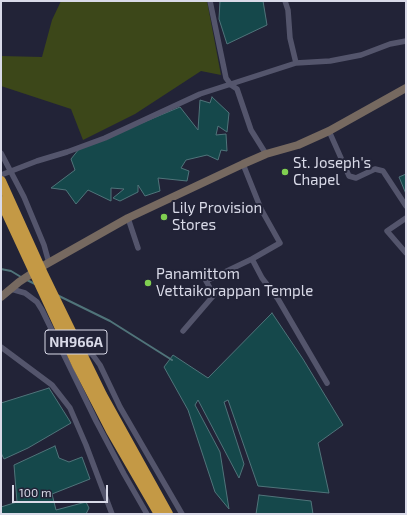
<!DOCTYPE html>
<style>
body{margin:0}
#map{position:relative;width:407px;height:515px;overflow:hidden;background:#222337;font-family:"Exo 2",sans-serif}
canvas{display:block}
.frame{position:absolute;inset:0;border:2px solid #d9dae8;pointer-events:none}
.scale{position:absolute;left:12px;top:485px;width:96px;height:18px;box-sizing:border-box;border:2px solid #d9dae8;border-top:0;padding-left:5px;font-size:12px;line-height:14px;white-space:nowrap;color:#d9dae8;-webkit-text-stroke:3px #222337;paint-order:stroke}
</style>
<div id="map">
<canvas width="407" height="515"></canvas>
<div class="frame"></div>
<div class="scale">100 m</div>
</div>
<script>
const ctx = document.querySelector('canvas').getContext('2d');
ctx.lineJoin = 'round';
function fillPath(path, color) {
  ctx.fillStyle = color;
  ctx.fill(path, 'evenodd');
}
function toPath(rows) {
  const path = new Path2D();
  for (const r of rows) {
    path.moveTo(r[0], r[1]);
    for (let i = 2; i < r.length; i += 2) path.lineTo(r[i], r[i + 1]);
  }
  return path;
}
function trace(path, color, width, dash) {
  ctx.strokeStyle = color;
  ctx.lineWidth = width;
  ctx.lineCap = dash ? 'butt' : 'round';
  ctx.setLineDash(dash || []);
  ctx.stroke(path);
}
function label(font, color, halo, rows, align = 'center') {
  ctx.font = font + ' "Exo 2",sans-serif';
  ctx.lineWidth = 4;
  ctx.setLineDash([]);
  ctx.textBaseline = 'middle';
  ctx.strokeStyle = halo;
  ctx.fillStyle = color;
  for (const [text, x, y, turn = 0] of rows) {
    ctx.save();
    ctx.translate(x, y);
    ctx.rotate((+turn || 0) * Math.PI / 180);
    ctx.textAlign = isNaN(turn) ? turn : align;
    if (halo) ctx.strokeText(text, 0, 0);
    ctx.fillText(text, 0, 0);
    ctx.restore();
  }
}
fillPath(toPath([
 [61,1,207,1,221,75,201,71,135,114,83,140,71,109,1,86,1,56,42,57,52,20]
]), '#3c4719');
const water = toPath([
 [220,1,263,1,267,25,227,44,219,19,220,1],
 [212,97,229,113,227,132,218,126,216,135,226,134,227,151,221,150,218,160,207,155,186,160,181,168,189,171,187,181,158,178,160,191,145,196,138,185,138,192,120,201,113,198,124,189,111,188,111,201,88,190,76,204,66,190,51,188,75,170,71,159,79,149,180,107,198,130,200,100,210,103,212,97],
 [406,174,406,194,399,177,406,174],
 [272,313,303,359,343,425,318,443,329,493,258,486,228,400,224,402,244,464,239,478,198,400,195,405,220,452,229,509,215,492,188,410,164,367,173,355,208,378,272,313],
 [49,388,71,423,28,448,4,459,1,453,1,403,49,388],
 [55,446,59,458,69,462,82,457,90,479,52,494,56,510,86,502,89,508,86,514,1,514,1,507,17,502,14,465,55,446],
 [259,495,311,501,313,514,256,514,259,495]
]);
fillPath(water, '#15484b');
trace(water, '#50747a', 1);
trace(toPath([
 [1,269,11,271,21,277],
 [27,280,35,284],
 [57,295,110,321,172,360]
]), '#50747a', 2);
trace(toPath([
 [210,1,226,78,231,85,237,89,251,130,266,154],
 [285,1,288,10,290,38,296,63,330,61,361,55,390,44,406,41],
 [329,131,349,176,356,178,375,169,383,171,406,206],
 [1,153,24,197,44,245,49,263],
 [1,175,37,161,67,152,105,138,200,94,296,63],
 [128,218,138,248],
 [406,218,387,231,406,253],
 [252,259,262,278,278,299,327,383],
 [11,289,25,293,37,302,42,310,96,421,124,474,147,514],
 [183,331,214,295,206,281,252,259,280,243,261,209,243,164],
 [1,347,52,385,70,408,86,445,112,514],
 [81,352,92,354,100,365,120,407,182,514]
]), '#54556c', 5.5);
trace(toPath([
 [1,297,19,282,43,266,128,218,243,164,266,154,298,145,329,131,406,88]
]), '#766960', 8);
trace(toPath([
 [1,181,44,276,102,395,168,514],
 [1,201,77,365,111,431,159,514]
]), '#c49945', 10);
for (const [x, y, r, color] of [
 [285,172,4,"#80d051"],
 [164,217,4,"#80d051"],
 [148,283,4,"#80d051"]
]) {
  const dot = new Path2D();
  dot.arc(x, y, r, 0, 2 * Math.PI);
  ctx.fillStyle = color;
  ctx.fill(dot);
  trace(dot, '#222337', 1.5);
}
for (const [x, y, w] of [
 [76,342,62]
]) {
  const box = new Path2D();
  box.roundRect(x - w / 2, y - 12, w, 24, 3);
  ctx.fillStyle = '#222337';
  ctx.fill(box);
  trace(box, '#d9dae8', 1);
}
label('bold 14px', '#d9dae8', null, [
 ["NH966A",76,342]
]);
label('15px', '#d9dae8', '#222337', [
 ["St. Joseph's",293,163],
 ["Chapel",293,180],
 ["Lily Provision",172,208],
 ["Stores",172,225],
 ["Panamittom",156,274],
 ["Vettaikorappan Temple",156,291]
], 'left');
</script>
